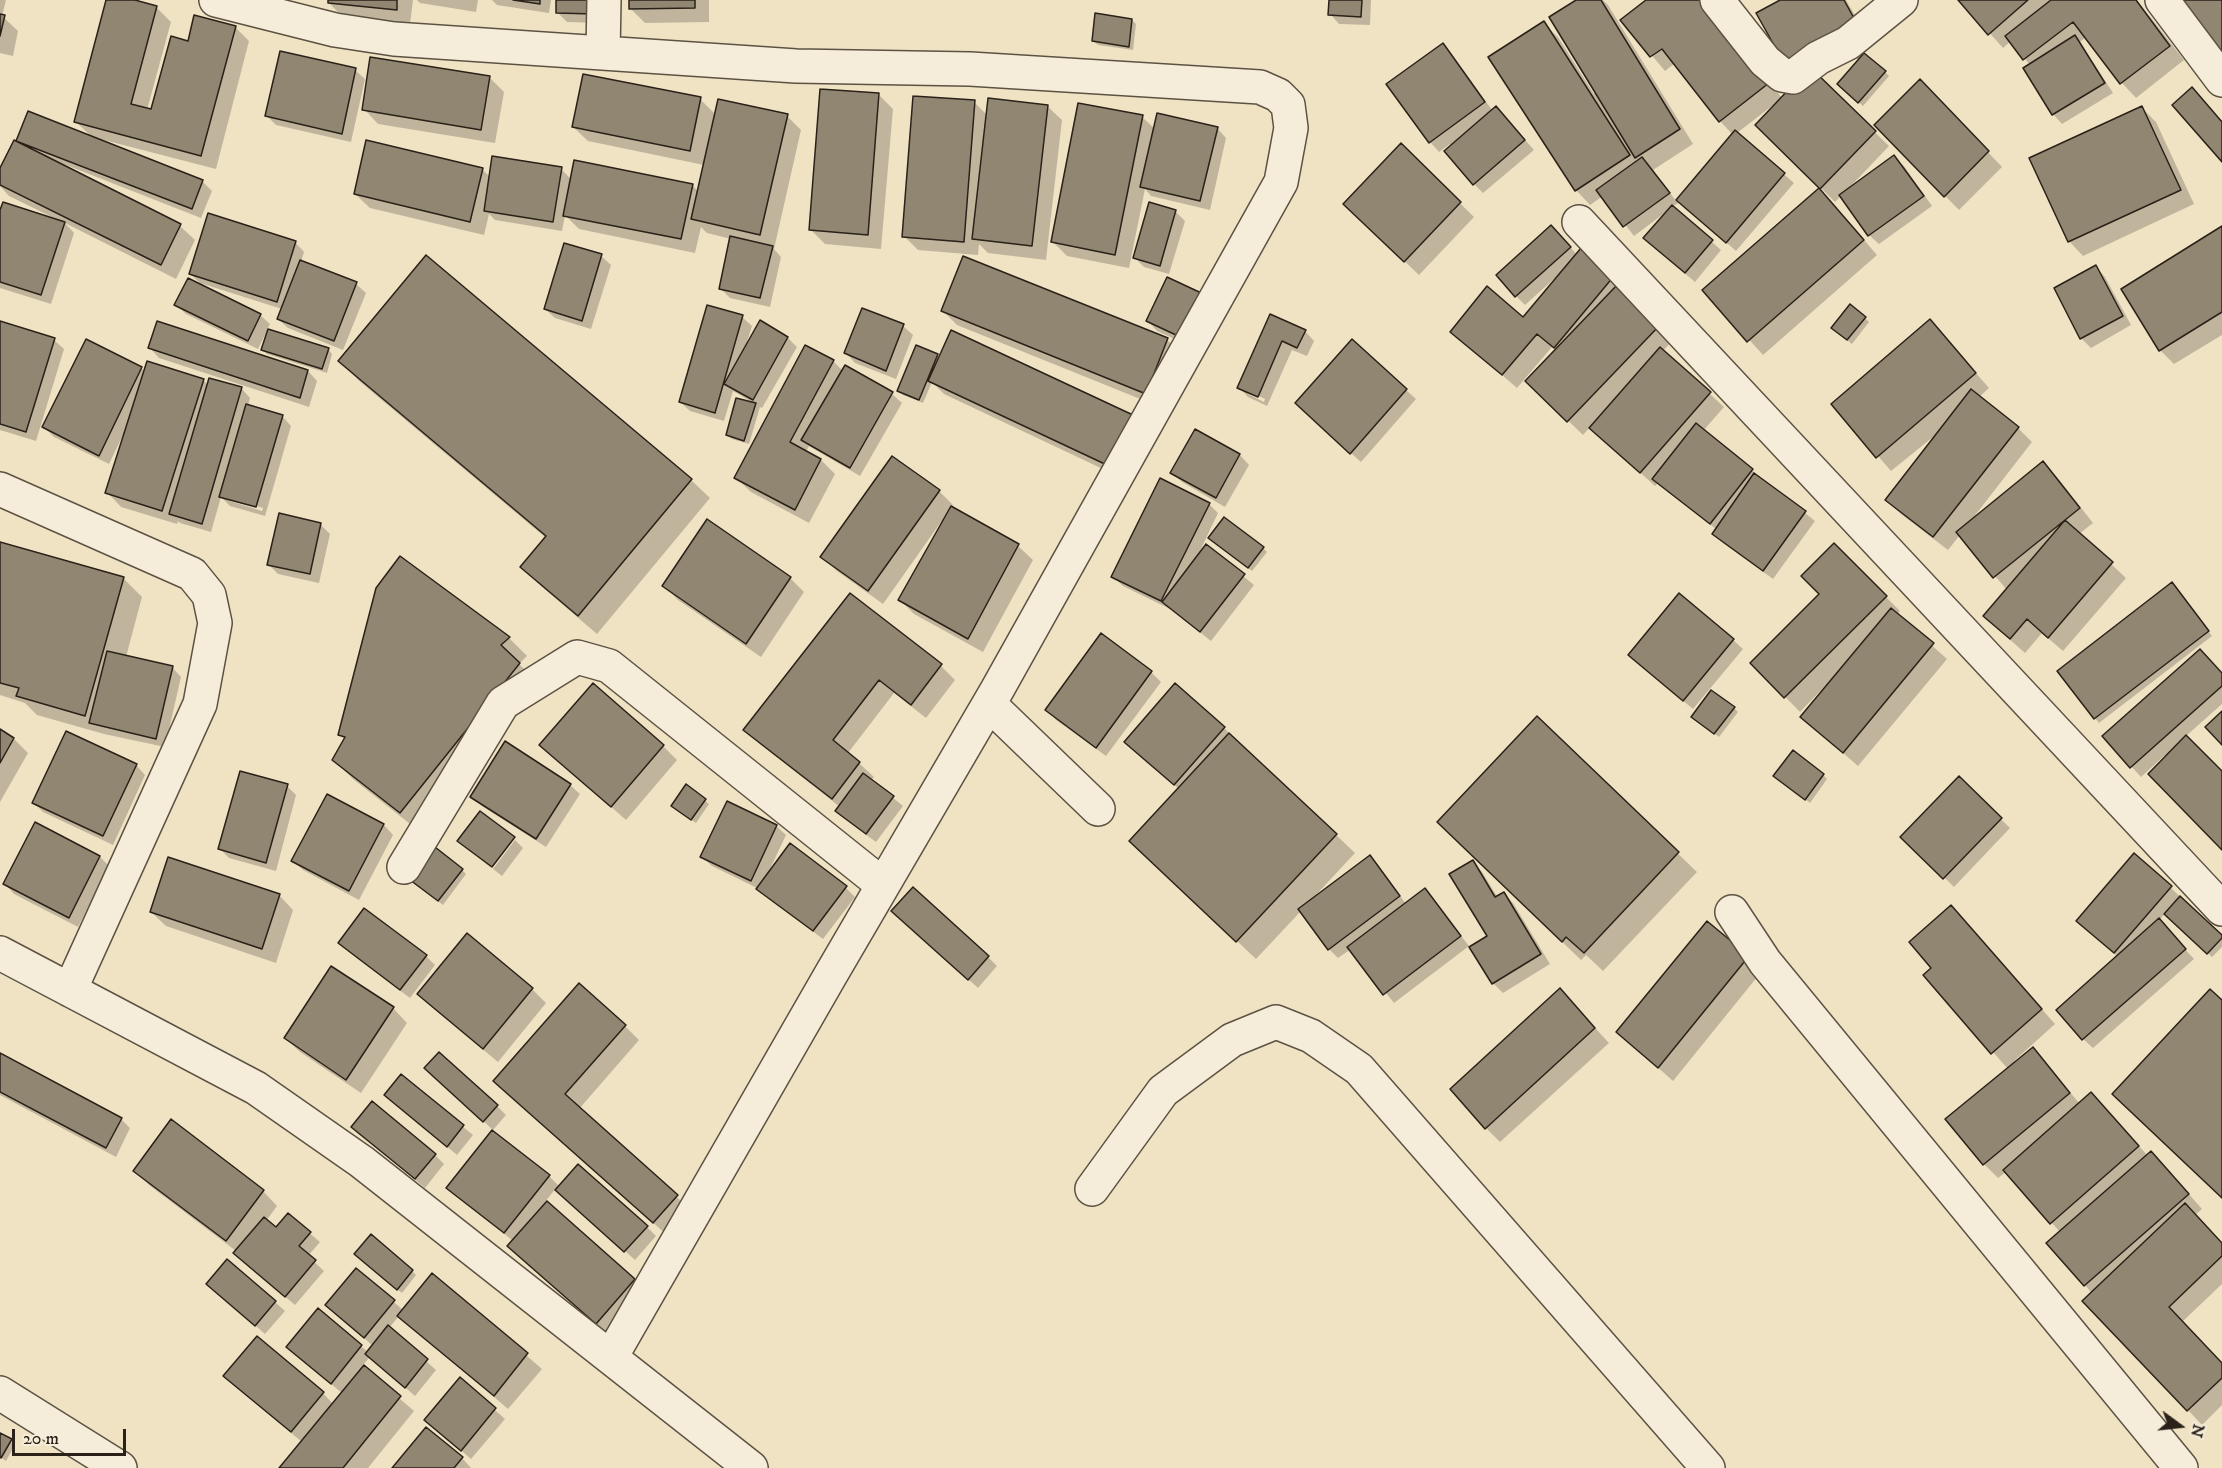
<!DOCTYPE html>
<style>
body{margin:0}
#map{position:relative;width:2222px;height:1468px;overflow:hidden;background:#f0e3c4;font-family:"IM FELL DW Pica",serif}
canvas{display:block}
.north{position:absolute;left:2150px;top:1396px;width:60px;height:60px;-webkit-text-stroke:4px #f5edd9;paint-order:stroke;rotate:105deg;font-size:16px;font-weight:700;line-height:24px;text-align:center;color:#2a2118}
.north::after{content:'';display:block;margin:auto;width:21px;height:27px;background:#2a2118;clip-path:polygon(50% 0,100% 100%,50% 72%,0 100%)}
.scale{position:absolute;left:12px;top:1429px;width:114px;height:27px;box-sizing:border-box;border:3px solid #2a2118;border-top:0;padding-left:8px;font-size:18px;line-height:21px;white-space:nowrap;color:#2a2118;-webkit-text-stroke:4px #f5edd9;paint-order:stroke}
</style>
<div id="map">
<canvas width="2222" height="1468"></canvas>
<div class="north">N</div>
<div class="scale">20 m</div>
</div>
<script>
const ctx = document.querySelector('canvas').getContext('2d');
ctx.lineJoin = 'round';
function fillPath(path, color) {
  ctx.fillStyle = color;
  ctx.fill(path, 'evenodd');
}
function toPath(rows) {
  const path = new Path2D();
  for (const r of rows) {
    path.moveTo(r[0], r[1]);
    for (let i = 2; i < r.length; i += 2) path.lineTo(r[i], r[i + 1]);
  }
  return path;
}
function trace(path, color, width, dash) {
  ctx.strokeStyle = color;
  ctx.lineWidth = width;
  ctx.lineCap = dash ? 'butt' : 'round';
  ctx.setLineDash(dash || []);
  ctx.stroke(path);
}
fillPath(toPath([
 [0,0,6,0,2,16,18,31,13,56,0,53],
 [108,0,129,0,156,7,171,22,147,110,152,111,189,42,235,27,249,41,216,169,96,138,96,140,202,181,212,191,201,218,61,163,60,165,180,226,195,240,176,279,65,223,74,233,51,304,0,288,0,215,56,221,56,219,9,196,0,186,0,171,23,146,18,140,93,138,76,122],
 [329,0,413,0,410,24,343,17,329,3],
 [417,0,478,0,476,12,420,3],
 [492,0,551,0,549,13,497,5],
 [558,0,603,0,602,23,567,22,558,13],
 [630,0,709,0,709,22,645,23,630,8],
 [1331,0,1371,0,1370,25,1339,24,1330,14],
 [1579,0,1603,0,1608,5,1693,144,1653,170,1676,201,1733,135,1720,121,1675,63,1665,71,1623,21,1649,0,1706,0,1782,98,1814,73,1889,146,1849,188,1894,157,1904,166,1932,206,1879,244,1869,235,1841,196,1835,202,1757,125,1778,103,1777,102,1737,133,1794,183,1736,251,1680,202,1672,207,1721,250,1695,282,1655,248,1666,212,1634,236,1603,196,1590,205,1576,190,1543,23,1558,37,1594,94,1596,92],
 [1783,0,1846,0,1863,29],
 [1960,0,2137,0,2184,60,2136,98,2122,83,2086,37,2080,42,2113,93,2062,124,2053,114,2030,65,2011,41,2003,48],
 [1132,20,1136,24,1133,50,1098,45,1093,41],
 [1443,45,1452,54,1492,110,1505,117,1534,150,1483,193,1474,184,1450,144,1439,152,1430,142,1388,84],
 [355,70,365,79,351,142,276,125,267,116],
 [1885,72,1889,76,1863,106,1839,84],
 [489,77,504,92,495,143,378,124,364,109],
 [878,94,893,109,881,249,825,244,811,230],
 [1934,95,2002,167,1959,210,1876,125],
 [700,99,716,115,787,116,801,130,774,249,781,257,770,307,730,298,720,288,731,239,707,233,701,227,695,253,579,229,565,215,562,231,495,220,489,214,484,235,370,208,355,194,482,169,490,177,561,169,572,180,692,185,698,191,704,165,588,141,573,127],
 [974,102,988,116,1047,106,1062,120,1046,260,988,253,979,244,978,255,918,250,904,236],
 [2142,108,2156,122,2194,204,2083,256,2069,241],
 [1142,117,1155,129,1217,128,1226,138,1210,210,1151,196,1145,189,1129,268,1067,256,1053,242],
 [1401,145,1474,217,1419,275,1359,218],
 [1833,204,1877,255,1763,355,1704,290],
 [1175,211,1185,221,1169,274,1144,267,1134,257],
 [2222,227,2222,335,2174,364,2160,350],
 [1561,236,1577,255,1581,250,1673,340,1663,351,1724,407,1703,431,1815,521,1773,579,1723,543,1714,533,1716,529,1658,483,1655,486,1590,427,1583,435,1527,381,1556,350,1552,347,1517,388,1452,332,1524,319,1556,280,1555,278,1525,305,1516,296],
 [295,242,304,252,301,262,356,284,366,293,343,350,288,328,278,319,282,309,200,283,190,274],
 [601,256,611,265,591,329,555,318,545,309],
 [2096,267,2105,277,2131,325,2091,348,2081,338],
 [1168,279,1201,351,1157,331,1148,321],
 [176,305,260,315,270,324,267,330,328,349,332,354,327,373,267,354,263,350,268,332,267,331,258,349,186,314],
 [943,311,1167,340,1182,354,1160,407,957,325],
 [1270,316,1305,331,1314,341,1307,356,1292,350,1267,406,1248,397,1239,387],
 [1248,391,1265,399,1264,402,1248,394],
 [742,317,752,326,746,345,760,322,788,338,797,347,762,408,760,407,749,444,732,439,727,435,752,402,733,391,724,421,690,411,680,402],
 [1865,318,1869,322,1852,344,1837,332],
 [1930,321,1989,388,1979,397,2018,428,2032,442,1973,518,2043,463,2057,477,2093,523,2079,534,2126,578,2063,651,2042,633,2025,653,1999,630,1985,616,2007,590,1960,535,1948,550,1901,514,1887,500,1938,433,1891,471,1833,404],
 [0,323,54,340,64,349,36,441,0,430],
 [158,323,308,371,317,381,309,407,159,358,150,348],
 [903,326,913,335,896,379,855,363,846,353],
 [952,332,1124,479,944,394,932,382,923,403,903,395,899,391,937,355,940,358],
 [86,341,141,368,145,372,203,380,208,385,241,388,250,398,248,406,282,416,291,426,265,516,230,506,221,497,211,532,180,523,178,521,177,524,121,507,107,492,126,433,124,433,109,464,54,437,44,427],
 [230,498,263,508,262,511,230,501],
 [1352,341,1416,399,1361,462,1306,413],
 [340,361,691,480,710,498,597,634,541,586,522,567,546,538,358,380],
 [833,361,843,371,845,367,892,394,902,403,860,476,809,446,806,452,821,460,835,474,809,523,751,492,736,478],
 [1196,431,1240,455,1249,465,1225,507,1182,482,1172,473],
 [939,491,953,505,951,507,1018,546,1033,560,983,652,914,614,900,600,943,523,941,522,883,604,837,571,822,557],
 [1209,504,1218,513,1199,553,1206,546,1254,585,1211,641,1172,610,1123,586,1113,577],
 [320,524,330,534,319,583,278,574,269,565],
 [1214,542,1263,548,1267,552,1252,571],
 [0,544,124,579,142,597,126,657,172,667,181,677,165,747,104,734,37,715,25,703,0,695],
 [1834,545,1900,611,1897,614,1947,659,1858,766,1802,717,1826,688,1824,687,1800,712,1752,663,1821,594],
 [790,578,804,592,761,657,678,600,664,586],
 [2176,588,2212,636,2099,723,2059,672],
 [851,595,941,666,955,680,926,718,894,693,848,753,874,777,871,780,903,806,876,842,846,820,837,811,840,807,760,744,745,730],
 [1101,636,1151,672,1161,682,1106,756,1056,720,1047,710],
 [509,638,527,656,519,664,538,683,419,831,353,779,334,760,345,740,340,734],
 [1733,640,1743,649,1693,709,1640,665],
 [2222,674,2222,704,2186,736,2222,773,2222,848,2165,755,2141,777,2104,737],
 [1734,708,1738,712,1719,737,1697,721],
 [1537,718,1697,872,1603,971,1586,955,1581,960,1457,841],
 [1224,728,1355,853,1315,896,1316,897,1370,857,1379,867,1406,904,1425,890,1469,946,1394,1003,1351,949,1338,958,1329,949,1301,911,1256,959,1150,859,1179,789,1135,751],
 [0,731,14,739,28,753,0,802],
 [541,745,663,746,677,760,626,820],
 [136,765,145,775,113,845,43,812,34,803],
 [1823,775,1827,779,1810,803,1780,780],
 [1959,778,2010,828,1954,887,1903,837],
 [570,785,580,794,546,847,482,806,472,796],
 [287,786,296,795,276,871,229,858,220,849],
 [687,786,709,804,696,823,677,810],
 [328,796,384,825,393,835,359,900,303,870,293,861],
 [776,826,786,835,769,871,846,888,855,897,823,939,768,898,757,888,712,866,702,857],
 [513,838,490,867,459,841],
 [515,840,523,848,502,876,493,869],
 [100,857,109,866,78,927,14,894,5,884],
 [1472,862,1482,872,1498,898,1504,894,1513,903,1550,964,1503,993,1493,983,1472,948,1489,937],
 [462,870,466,874,443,905,416,884],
 [2170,887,2222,937,2222,947,2212,957,2165,913,2159,921,2194,959,2093,1048,2083,1039,2118,957,2088,931],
 [279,895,293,910,276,963,166,926,151,912],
 [1951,907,2055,1024,2014,1061,2016,1063,2033,1049,2080,1104,2091,1094,2148,1156,2165,1167,2202,1209,2195,1215,2222,1244,2222,1284,2182,1322,2222,1364,2222,1405,2202,1425,2188,1410,2085,1285,2060,1232,2006,1172,1998,1178,1984,1164,2008,1069,1925,975,1933,968],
 [902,920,988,957,997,966,978,988],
 [1707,923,1762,971,1673,1081,1618,1032],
 [340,943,426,956,435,965,410,998,350,953],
 [532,989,546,1003,498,1062,433,1008,419,994],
 [1574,1005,1609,1043,1500,1142,1486,1128],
 [393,1008,407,1023,361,1093,300,1052,285,1038],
 [625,1026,639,1040,579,1109,691,1210,668,1236,510,1095],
 [0,1055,121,1119,130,1128,116,1157,0,1095],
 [401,1076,473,1135,457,1155,386,1095],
 [436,1077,497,1106,506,1115,493,1130],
 [172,1122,263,1191,277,1206,266,1221,277,1229,288,1215,320,1242,308,1256,324,1271,295,1305,244,1262,236,1251,149,1185,135,1170],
 [353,1127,435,1155,444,1164,425,1188],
 [549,1176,560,1187,647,1227,656,1236,635,1260,556,1188,545,1202,649,1294,611,1337,523,1260,513,1241,448,1188],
 [360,1259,412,1271,416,1275,402,1293],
 [357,1270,403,1310,433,1275,542,1369,508,1409,399,1316,389,1328,436,1370,415,1396,370,1357,362,1366,414,1411,368,1468,281,1468,302,1442,235,1386,323,1393,333,1404,342,1393,297,1356,318,1310,368,1352,373,1346,327,1305],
 [208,1284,275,1302,285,1311,265,1334],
 [460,1379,505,1419,471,1459,426,1420],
 [426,1429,462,1458,471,1468,394,1468],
 [0,1434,15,1445,6,1461,0,1457]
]), '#0003');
const building = toPath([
 [106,0,135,0,157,6,131,104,151,109,171,36,188,41,194,15,236,26,201,156,74,122,106,0],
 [328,0,397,0,397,10,328,3,328,0],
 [513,0,540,0,540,4,513,0],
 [556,0,594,0,594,14,556,13,556,0],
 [629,0,695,0,695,8,629,9,629,0],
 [1329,0,1362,0,1361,17,1328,15,1329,0],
 [1576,0,1601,0,1680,129,1635,158,1549,17,1576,0],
 [1646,0,1704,0,1769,83,1719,122,1662,49,1650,57,1620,20,1646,0],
 [1780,0,1844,0,1861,31,1789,72,1756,13,1780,0],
 [1958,0,2028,0,1988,35,1958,0],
 [2051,0,2136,0,2170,46,2120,84,2073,22,2023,60,2005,36,2051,0],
 [2175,0,2222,0,2222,55,2175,0],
 [1095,13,1132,19,1129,47,1092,41,1095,13],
 [0,14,5,15,0,36,0,14],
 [1544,21,1630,155,1575,191,1488,57,1544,21],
 [2075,35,2105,83,2052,115,2023,68,2075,35],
 [1443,43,1485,102,1429,143,1386,84,1443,43],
 [280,51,356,68,342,134,265,116,280,51],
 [1864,53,1886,71,1858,103,1837,84,1864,53],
 [370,57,490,76,481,130,362,110,370,57],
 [1810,67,1876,131,1820,189,1755,125,1810,67],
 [583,74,701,97,690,151,572,127,583,74],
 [1920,79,1989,151,1944,197,1874,125,1920,79],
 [2192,87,2222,122,2222,162,2172,105,2192,87],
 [820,89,879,93,868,235,809,230,820,89],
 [913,96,975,100,964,242,902,237,913,96],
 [988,98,1048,105,1032,246,972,239,988,98],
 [718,99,788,114,760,235,691,219,718,99],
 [1078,103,1143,115,1115,255,1051,242,1078,103],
 [1496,106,1525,140,1473,185,1444,151,1496,106],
 [2142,106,2181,190,2068,242,2029,158,2142,106],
 [28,111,203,180,192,209,16,141,28,111],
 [1157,113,1218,127,1200,201,1140,187,1157,113],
 [1735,130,1785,173,1726,243,1676,200,1735,130],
 [14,140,181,224,161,265,0,185,0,168,14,140],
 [366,140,483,168,470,222,354,194,366,140],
 [1401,143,1461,202,1404,262,1343,204,1401,143],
 [1894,155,1924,196,1868,236,1839,195,1894,155],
 [492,156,562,167,553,222,484,211,492,156],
 [1642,157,1670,193,1623,227,1596,190,1642,157],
 [574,160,693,184,681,239,563,216,574,160],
 [1819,188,1864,240,1747,342,1702,290,1819,188],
 [3,202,65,222,41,295,0,282,0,210,3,202],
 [1149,202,1176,210,1160,266,1133,258,1149,202],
 [1672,205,1713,240,1685,273,1643,238,1672,205],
 [208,213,296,241,277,302,189,274,208,213],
 [1551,225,1571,247,1515,297,1496,275,1551,225],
 [2222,226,2222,312,2159,351,2121,289,2222,226],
 [730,236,773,246,760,298,719,289,730,236],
 [564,243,602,254,582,321,544,309,564,243],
 [1581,248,1614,276,1554,348,1537,334,1502,375,1450,332,1487,286,1523,317,1581,248],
 [426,255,692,479,578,616,520,567,546,536,338,361,426,255],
 [963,256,1168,338,1146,394,941,311,963,256],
 [300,260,357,282,334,341,277,319,300,260],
 [2096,265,2123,316,2080,339,2054,288,2096,265],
 [1167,277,1212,298,1191,342,1146,321,1167,277],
 [188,278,261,314,248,341,174,305,188,278],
 [1618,284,1660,325,1567,422,1525,381,1618,284],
 [1850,304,1866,317,1847,340,1831,328,1850,304],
 [707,305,743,315,715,413,679,402,707,305],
 [862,308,904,324,886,371,844,353,862,308],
 [1270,314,1306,330,1297,348,1282,341,1258,397,1237,388,1270,314],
 [1930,319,1976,373,1876,458,1831,404,1930,319],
 [760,320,788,337,753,400,724,384,760,320],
 [0,321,55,338,26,432,0,424,0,321],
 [157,321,308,370,300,398,148,348,157,321],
 [268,329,329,348,322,369,261,350,268,329],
 [951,330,1133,415,1109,466,928,381,951,330],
 [86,339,142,367,99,456,42,427,86,339],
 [1352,339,1407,389,1350,454,1295,403,1352,339],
 [805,345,834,360,790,442,821,459,795,510,734,478,805,345],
 [916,345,938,354,919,400,897,391,916,345],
 [1660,347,1711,392,1640,473,1589,428,1660,347],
 [147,361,204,379,162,511,105,493,147,361],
 [845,365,893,392,850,468,801,440,845,365],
 [209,378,242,387,202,524,169,514,209,378],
 [1971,389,2019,427,1933,537,1885,500,1971,389],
 [736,398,756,403,744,441,726,435,736,398],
 [246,404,283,415,256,507,219,497,246,404],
 [1696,423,1753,469,1710,524,1652,479,1696,423],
 [1195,429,1240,454,1216,498,1170,473,1195,429],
 [892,456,940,490,868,591,820,557,892,456],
 [2043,461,2080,508,1993,578,1956,532,2043,461],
 [1754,473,1806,511,1763,571,1712,534,1754,473],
 [1160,478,1210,503,1161,601,1111,577,1160,478],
 [951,506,1019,544,968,639,898,600,951,506],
 [279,513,321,523,310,574,267,565,279,513],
 [1224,517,1264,547,1248,568,1208,538,1224,517],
 [707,519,791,577,746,644,662,586,707,519],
 [2065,520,2113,562,2048,638,2027,619,2010,639,1983,616,2065,520],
 [0,542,124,577,85,716,16,696,19,688,0,683,0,542],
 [1834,543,1887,596,1784,698,1750,663,1819,594,1801,576,1834,543],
 [1206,544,1245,574,1200,632,1162,602,1206,544],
 [400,556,510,637,501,645,520,663,400,813,332,760,345,737,338,735,376,588,400,556],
 [2172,582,2209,631,2094,719,2057,671,2172,582],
 [850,593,942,664,911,705,879,680,833,740,860,762,832,799,743,730,850,593],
 [1679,593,1734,639,1683,701,1628,655,1679,593],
 [1891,608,1934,643,1843,753,1800,717,1891,608],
 [1101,633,1152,671,1096,748,1045,710,1101,633],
 [2200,649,2222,673,2222,686,2130,768,2102,736,2200,649],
 [107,651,173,666,156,739,89,723,107,651],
 [593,683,664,745,611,807,539,745,593,683],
 [1175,683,1225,727,1174,785,1124,742,1175,683],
 [1711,690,1735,707,1714,734,1691,717,1711,690],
 [2222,711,2222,745,2205,727,2222,711],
 [1537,716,1679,852,1584,953,1566,937,1562,942,1437,822,1537,716],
 [0,729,14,738,0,763,0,729],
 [66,731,137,764,103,836,32,803,66,731],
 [1229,733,1337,834,1236,942,1129,841,1229,733],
 [2186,735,2222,771,2222,850,2148,774,2186,735],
 [505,741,571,784,536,839,470,797,505,741],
 [1793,750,1824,774,1805,800,1773,776,1793,750],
 [240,771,288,784,266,863,218,849,240,771],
 [863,773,894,796,866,834,835,811,863,773],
 [1959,776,2002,818,1943,879,1900,837,1959,776],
 [686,784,706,799,691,820,671,806,686,784],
 [327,794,384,824,349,891,291,861,327,794],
 [727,801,777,825,751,881,700,857,727,801],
 [480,811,515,837,492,867,457,841,480,811],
 [35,822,100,856,69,918,3,884,35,822],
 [790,843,847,886,813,931,756,889,790,843],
 [435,847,463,869,438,901,410,880,435,847],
 [2134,853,2172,886,2114,953,2076,921,2134,853],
 [1370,855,1400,896,1328,950,1298,909,1370,855],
 [168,857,280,894,262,949,150,912,168,857],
 [1473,860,1495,897,1504,892,1541,954,1492,984,1469,947,1487,936,1449,874,1473,860],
 [913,887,989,956,968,980,891,911,913,887],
 [1425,888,1461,936,1383,995,1347,947,1425,888],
 [2180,896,2222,935,2222,938,2207,954,2164,914,2180,896],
 [1951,905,2042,1009,1991,1054,1923,975,1931,968,1909,942,1951,905],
 [364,908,427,955,400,990,338,943,364,908],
 [2159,918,2186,949,2082,1040,2056,1010,2159,918],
 [1707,921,1749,956,1658,1068,1616,1032,1707,921],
 [467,933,533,988,483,1049,417,994,467,933],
 [331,966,394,1007,346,1080,284,1038,331,966],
 [579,983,626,1025,565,1094,678,1195,653,1223,493,1081,579,983],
 [1560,988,1595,1028,1485,1129,1450,1089,1560,988],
 [2210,989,2222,1000,2222,1198,2112,1094,2210,989],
 [2033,1047,2070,1093,1983,1165,1945,1119,2033,1047],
 [439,1052,498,1105,483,1122,424,1068,439,1052],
 [0,1053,122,1118,106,1148,0,1092,0,1053],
 [401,1074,464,1125,447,1147,384,1095,401,1074],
 [2091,1092,2139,1146,2050,1224,2003,1170,2091,1092],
 [372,1101,436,1154,415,1179,351,1127,372,1101],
 [171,1119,264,1190,226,1241,133,1171,171,1119],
 [492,1130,550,1175,504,1233,446,1188,492,1130],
 [2151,1151,2189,1194,2084,1286,2046,1243,2151,1151],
 [578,1164,648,1226,624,1252,555,1190,578,1164],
 [547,1201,635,1279,596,1324,507,1246,547,1201],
 [2185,1203,2222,1243,2222,1256,2169,1307,2222,1363,2222,1378,2187,1411,2082,1301,2185,1203],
 [288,1213,311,1232,299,1246,316,1260,285,1297,233,1253,264,1217,276,1227,288,1213],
 [371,1234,413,1270,397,1290,354,1254,371,1234],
 [227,1259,276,1301,255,1326,206,1284,227,1259],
 [356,1268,395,1300,364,1338,325,1305,356,1268],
 [432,1273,528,1353,494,1396,397,1316,432,1273],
 [318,1308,362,1345,331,1384,286,1347,318,1308],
 [388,1325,428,1359,405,1388,365,1354,388,1325],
 [257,1336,324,1392,291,1432,223,1376,257,1336],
 [364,1365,401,1396,343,1468,279,1468,364,1365],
 [460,1377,496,1408,461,1451,424,1420,460,1377],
 [426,1427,463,1457,454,1468,392,1468,426,1427],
 [0,1433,12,1439,1,1458,0,1457,0,1433]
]);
fillPath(building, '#918671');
trace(building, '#2a2118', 1.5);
const street = toPath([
 [216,0,335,30,394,39,796,66,970,69,1260,87,1278,95,1288,105,1291,128,1281,182,997,690,830,976,611,1357],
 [1717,0,1765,61,1782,75,1793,77,1818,58,1848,43,1901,0],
 [2162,0,2222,80],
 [603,53,604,0],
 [1579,222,2222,909],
 [0,489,192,574,209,595,215,623,200,704,70,990],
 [989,704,1098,809],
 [404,867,503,703,577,657,609,666,883,885],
 [1732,912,1765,962,2181,1468],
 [0,953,256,1088,362,1162,751,1468],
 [1092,1189,1163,1091,1232,1040,1276,1022,1311,1036,1359,1069,1708,1468],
 [0,1393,120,1468]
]);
trace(street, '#5c5243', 36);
trace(street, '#f5edd9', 33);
</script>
